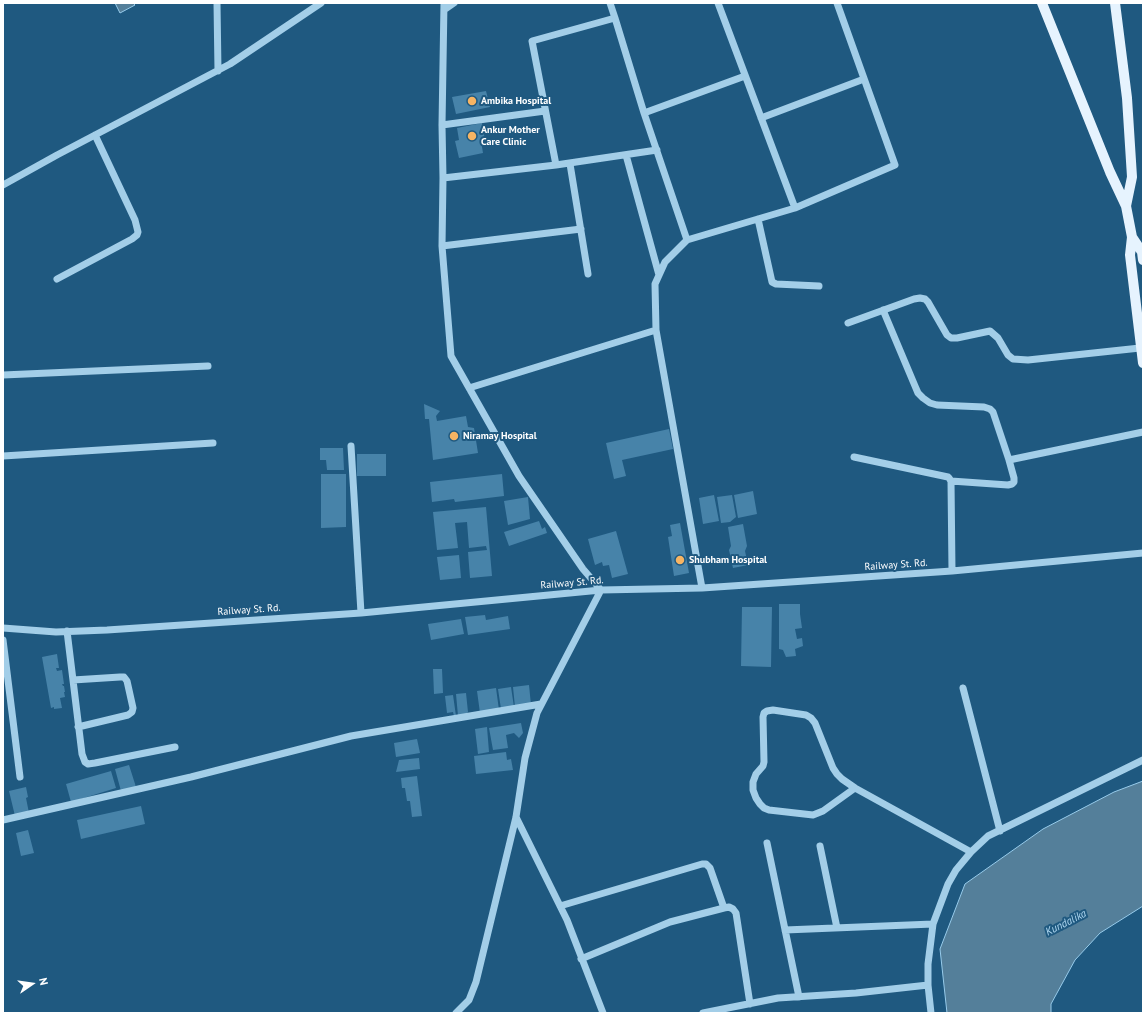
<!DOCTYPE html>
<style>
body{margin:0}
#map{position:relative;width:1146px;height:1016px;overflow:hidden;background:#1f5980;font-family:"PT Sans",sans-serif}
canvas{display:block}
.frame{position:absolute;inset:0;border:4px solid #fff;pointer-events:none}
.north{position:absolute;left:12px;top:964px;width:40px;height:40px;-webkit-text-stroke:3px #1f5980;paint-order:stroke;rotate:77deg;font-size:11px;font-weight:700;line-height:16px;text-align:center;color:#fff}
.north::after{content:'';display:block;margin:auto;width:14px;height:18px;background:#fff;clip-path:polygon(50% 0,100% 100%,50% 72%,0 100%)}
</style>
<div id="map">
<canvas width="1146" height="1016"></canvas>
<div class="frame"></div>
<div class="north">N</div>
</div>
<script>
const ctx = document.querySelector('canvas').getContext('2d');
ctx.lineJoin = 'round';
function fillPath(path, color) {
  ctx.fillStyle = color;
  ctx.fill(path, 'evenodd');
}
function toPath(rows) {
  const path = new Path2D();
  for (const r of rows) {
    path.moveTo(r[0], r[1]);
    for (let i = 2; i < r.length; i += 2) path.lineTo(r[i], r[i + 1]);
  }
  return path;
}
function trace(path, color, width, dash) {
  ctx.strokeStyle = color;
  ctx.lineWidth = width;
  ctx.lineCap = dash ? 'butt' : 'round';
  ctx.setLineDash(dash || []);
  ctx.stroke(path);
}
function label(font, color, halo, rows, align = 'center') {
  ctx.font = font + ' "PT Sans",sans-serif';
  ctx.lineWidth = 4;
  ctx.setLineDash([]);
  ctx.textBaseline = 'middle';
  ctx.strokeStyle = halo;
  ctx.fillStyle = color;
  for (const [text, x, y, turn = 0] of rows) {
    ctx.save();
    ctx.translate(x, y);
    ctx.rotate((+turn || 0) * Math.PI / 180);
    ctx.textAlign = isNaN(turn) ? turn : align;
    if (halo) ctx.strokeText(text, 0, 0);
    ctx.fillText(text, 0, 0);
    ctx.restore();
  }
}
const water = toPath([
 [115,3,133,3,135,5,120,13,115,3],
 [1143,781,1143,906,1100,933,1075,960,1051,1004,1051,1013,947,1013,940,949,965,884,1043,829,1114,792,1143,781]
]);
fillPath(water, '#547f9a');
trace(water, '#97cbea', 1);
fillPath(toPath([
 [486,91,490,107,456,114,452,97],
 [482,123,485,140,481,141,483,153,459,158,455,141,459,140,457,128],
 [424,404,440,411,436,416,437,421,466,416,468,427,474,428,478,453,433,460,429,419,425,419],
 [669,429,673,449,622,460,626,476,614,479,606,443],
 [320,448,343,448,344,470,327,470,326,460,320,460],
 [357,454,386,454,386,476,357,476],
 [321,474,346,474,346,527,321,528],
 [502,474,504,496,455,502,454,499,432,502,430,482],
 [753,491,757,514,738,518,734,495],
 [714,495,719,521,703,524,699,498],
 [732,495,736,517,730,522,721,523,717,497],
 [528,497,530,519,508,525,504,501],
 [486,507,492,576,470,578,468,552,487,550,486,546,469,548,467,522,455,523,458,548,437,550,433,512],
 [539,521,542,529,545,527,547,533,509,546,504,532],
 [680,523,689,573,674,576,668,537,672,536,670,525],
 [743,524,747,546,745,551,748,565,733,568,729,550,731,546,728,527],
 [616,531,628,574,612,578,609,565,603,566,602,562,595,565,588,539],
 [459,555,461,578,440,580,437,557],
 [779,604,800,604,800,614,802,628,795,629,797,639,802,638,803,646,795,649,796,656,786,657,783,650,779,649],
 [742,607,772,607,771,667,741,666],
 [485,615,486,620,508,616,510,629,468,635,465,617],
 [461,619,464,634,431,640,428,624],
 [57,654,59,668,56,668,57,671,62,670,64,684,62,684,63,686,64,686,65,692,64,692,65,697,60,698,62,708,54,709,54,707,51,708,42,657],
 [433,669,442,669,443,693,434,694],
 [529,685,531,705,515,707,513,687],
 [511,687,514,707,501,709,498,689],
 [496,688,499,710,480,713,477,691],
 [466,693,468,712,466,714,458,716,456,694],
 [453,695,456,716,454,716,453,712,447,713,445,696],
 [521,723,523,733,519,738,514,733,506,735,508,748,493,750,489,728],
 [487,727,489,752,478,754,475,729],
 [417,739,420,753,396,757,394,743],
 [506,752,507,760,511,759,513,770,476,774,474,756],
 [419,758,420,769,396,772,399,760],
 [129,765,136,787,121,791,115,769],
 [111,771,116,788,71,802,66,784],
 [417,776,422,816,412,817,410,801,407,801,405,788,402,788,401,778],
 [26,787,28,797,26,798,29,813,15,816,9,791],
 [141,806,145,824,81,839,77,820],
 [28,830,34,853,21,856,16,833]
]), '#4783a9');
trace(toPath([
 [217,3,218,71],
 [444,3,442,125,443,178,442,246,451,356,519,476,583,569,601,590,537,713,525,758,516,817,476,982,469,1000,456,1013],
 [610,3,615,18],
 [718,3,795,208],
 [444,10,454,3],
 [644,113,745,76],
 [761,118,864,79],
 [442,125,545,111],
 [626,155,659,275],
 [570,164,588,274],
 [556,165,532,41,615,18,644,113,687,240,795,208,895,165,837,3],
 [443,178,556,165,657,150],
 [3,185,57,155,230,64,321,3],
 [758,219,772,282,776,284,819,286],
 [687,240,665,262,655,284,656,330,702,588],
 [442,246,581,229],
 [57,279,132,239,137,235,138,232,135,220,95,135],
 [883,310,915,386,918,393,923,398,930,403,937,405,984,407,990,409,993,412,1009,460,1014,478,1014,482,1012,484,1008,485,951,481],
 [848,323,914,299,920,298,925,299,928,302,947,335,951,338,957,338,990,331,998,338,1008,355,1013,359,1028,360,1140,348],
 [3,375,208,366],
 [469,388,656,330],
 [351,446,361,613],
 [3,456,213,443],
 [854,457,948,477,949,478,951,481,952,571],
 [1009,460,1143,432],
 [3,628,56,632,107,630,361,613,601,590,702,588,952,571,1143,553],
 [67,631,82,754,85,762,88,764,95,763,175,747],
 [3,640,20,777],
 [73,680,120,677,124,677,127,681,133,708,132,712,128,715,78,727],
 [963,688,1000,831],
 [855,788,823,811,813,815,769,810,764,808,760,804,756,798,753,790,753,782,756,774,763,766,764,762,763,717,764,713,767,711,773,710,806,715,811,718,815,723,833,768,837,774,842,779,855,788,971,852],
 [516,817,567,920,603,1013],
 [3,820,191,777,351,736,541,704],
 [767,843,799,997],
 [820,846,837,928],
 [560,906,702,864,706,864,710,868,724,908],
 [785,930,933,924],
 [581,959,670,922,724,908,729,907,733,909,736,913,750,1004],
 [703,1013,778,998,856,993,928,985],
 [931,1013,928,985,928,964,933,924,948,884,956,870,971,852,988,836,1143,760]
]), '#a3cee8', 7);
trace(toPath([
 [1042,3,1110,172,1126,206,1132,237,1130,255,1143,363],
 [1115,3,1127,98,1132,177,1126,206],
 [1132,237,1142,252,1143,260]
]), '#e6f3fe', 10);
for (const [x, y, r, color] of [
 [472,101,5,"#f6b463"],
 [472,136,5,"#f6b463"],
 [454,436,5,"#f6b463"],
 [680,560,5,"#f6b463"]
]) {
  const dot = new Path2D();
  dot.arc(x, y, r, 0, 2 * Math.PI);
  ctx.fillStyle = color;
  ctx.fill(dot);
  trace(dot, '#1f5980', 1.5);
}
label('bold 10px', '#fff', '#1f5980', [
 ["Ambika Hospital",481,101],
 ["Ankur Mother",481,130],
 ["Care Clinic",481,142],
 ["Niramay Hospital",463,436],
 ["Shubham Hospital",689,560]
], 'left');
label('10px', '#fff', '#1f5980', [
 ["Railway St. Rd.",896,565,-4],
 ["Railway St. Rd.",572,583,-5],
 ["Railway St. Rd.",249,610,-4]
]);
label('italic 11px', '#afd7f0', '#1f5980', [
 ["Kundalika",1066,923,-27]
]);
</script>
